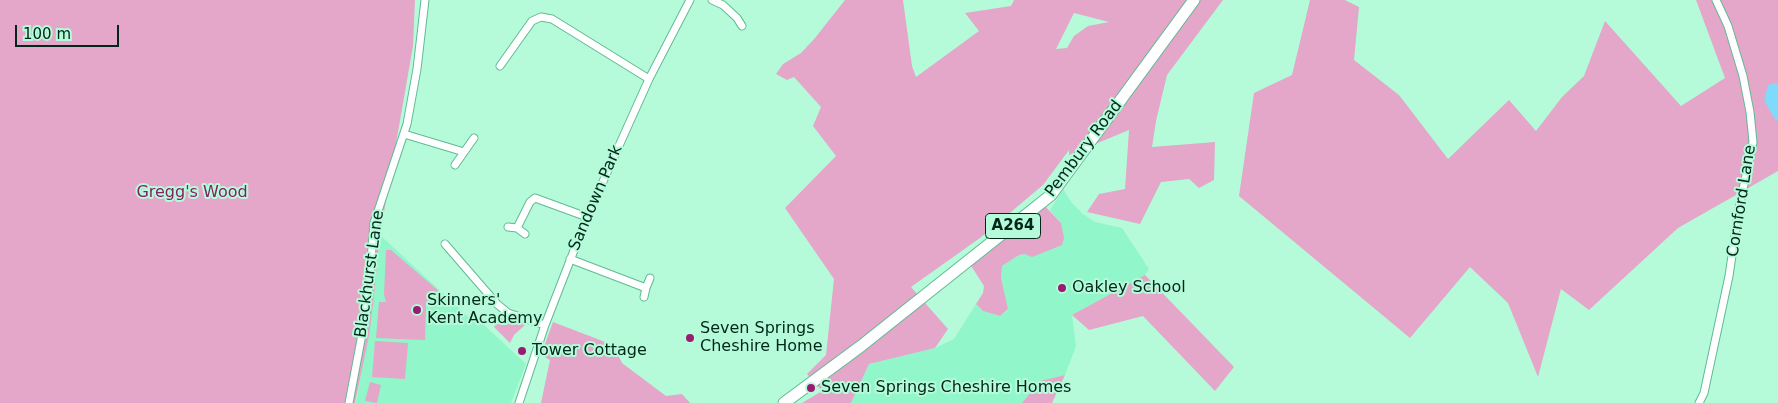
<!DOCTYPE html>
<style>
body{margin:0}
#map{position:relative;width:1778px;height:403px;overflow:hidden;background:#b5fbda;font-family:"DejaVu Sans",sans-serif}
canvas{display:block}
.scale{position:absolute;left:15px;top:25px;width:104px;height:22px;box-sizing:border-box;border:2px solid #002719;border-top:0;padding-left:6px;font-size:15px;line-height:18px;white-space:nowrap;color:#002719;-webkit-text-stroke:4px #b5fbda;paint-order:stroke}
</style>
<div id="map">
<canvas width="1778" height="403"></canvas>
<div class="scale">100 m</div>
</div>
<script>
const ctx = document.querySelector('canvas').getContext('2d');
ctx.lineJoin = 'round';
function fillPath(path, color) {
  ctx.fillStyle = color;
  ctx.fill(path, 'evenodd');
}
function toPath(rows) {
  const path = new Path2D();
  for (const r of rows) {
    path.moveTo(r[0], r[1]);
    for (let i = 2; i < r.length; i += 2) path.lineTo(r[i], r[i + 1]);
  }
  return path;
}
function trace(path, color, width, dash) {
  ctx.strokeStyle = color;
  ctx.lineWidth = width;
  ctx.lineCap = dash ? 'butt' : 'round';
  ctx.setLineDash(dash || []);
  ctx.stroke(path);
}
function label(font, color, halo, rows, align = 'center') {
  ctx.font = font + ' "DejaVu Sans",sans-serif';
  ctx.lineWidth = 4;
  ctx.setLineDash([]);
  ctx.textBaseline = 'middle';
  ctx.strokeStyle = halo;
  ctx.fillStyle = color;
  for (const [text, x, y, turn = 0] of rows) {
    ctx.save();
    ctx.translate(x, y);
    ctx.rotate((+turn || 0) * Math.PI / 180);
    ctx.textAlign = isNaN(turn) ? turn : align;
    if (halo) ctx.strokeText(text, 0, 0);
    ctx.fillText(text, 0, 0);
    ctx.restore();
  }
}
fillPath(toPath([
 [1063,189,1072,203,1083,214,1095,222,1122,228,1149,269,1145,275,1072,315,1076,346,1065,375,1040,381,1022,403,851,403,869,364,935,348,954,339,976,304,983,311,996,315,1000,316,1008,310,1001,278,1002,266,1019,255,1025,254,1061,223,1050,210],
 [380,235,478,326,482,323,526,364,511,403,356,403,374,297]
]), '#91f6c9');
fillPath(toPath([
 [0,0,415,0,413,46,380,235,374,297,369,336,355,403,0,403],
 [845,0,903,0,912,66,916,77,979,31,965,13,1011,6,1014,0,1223,0,1167,75,1156,121,1152,147,1215,142,1214,180,1199,188,1189,179,1161,182,1140,224,1087,212,1099,194,1125,189,1129,130,1069,155,1069,150,1043,185,980,238,911,287,948,329,935,348,869,364,851,403,802,403,822,391,807,374,826,355,834,279,785,208,836,156,813,126,821,107,794,77,787,80,776,74,783,64,801,53,815,38],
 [1074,13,1109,22,1088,26,1074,36,1067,48,1056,49],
 [1310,0,1345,0,1359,7,1354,60,1399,95,1448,159,1509,100,1536,131,1562,97,1584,76,1605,21,1681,106,1725,78,1696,0,1778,0,1778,171,1678,228,1589,310,1561,289,1538,377,1508,303,1470,267,1410,338,1239,196,1254,93,1292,75],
 [1042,203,1061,223,1064,238,1062,245,1032,257,1025,254,1019,255,1002,266,1001,278,1008,309,1000,316,983,311,976,304,983,293,984,286,968,261],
 [386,250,391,250,441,293,444,302,426,304,425,340,376,338,379,302,386,302,384,295],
 [1145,275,1234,367,1215,391,1143,316,1089,330,1072,315],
 [504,315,526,324,514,335,510,343,494,327],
 [553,322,613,345,622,363,666,396,682,394,690,403,541,403,550,360,541,355],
 [375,341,408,343,405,379,372,377],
 [1065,375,1052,403,1022,403,1040,381],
 [370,382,381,385,377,403,365,401]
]), '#e4a6c9');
fillPath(toPath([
 [1778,83,1778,118,1776,121,1764,100,1768,85]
]), '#7fdafc');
const street = toPath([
 [712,0,723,5,737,18,742,26],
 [500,66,532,21,541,17,552,19,649,79],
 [404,134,464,152],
 [455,165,474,138],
 [508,227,517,228],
 [525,234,517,228,530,202,535,198,587,217],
 [445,244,497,304,508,313,545,325],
 [570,259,646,288,650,278],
 [644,297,646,288],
 [349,403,367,308,374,223,407,124,417,69,425,0],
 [519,403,545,325,587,217,649,79,690,0],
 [1699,403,1704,393,1729,276,1739,208,1753,142,1750,112,1743,76,1728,26,1716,0]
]);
const primary = toPath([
 [784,403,861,346,1051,195,1194,0]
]);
trace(street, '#61ba94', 9);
trace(primary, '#61ba94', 13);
trace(street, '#fff', 7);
trace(primary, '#fff', 11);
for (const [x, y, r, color] of [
 [1062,288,5,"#991c73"],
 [417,310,5,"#991c73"],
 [690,338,5,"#991c73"],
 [522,351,5,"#991c73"],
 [811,388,5,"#991c73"]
]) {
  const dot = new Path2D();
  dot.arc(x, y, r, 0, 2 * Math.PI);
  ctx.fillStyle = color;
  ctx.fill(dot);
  trace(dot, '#b5fbda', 2);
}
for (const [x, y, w] of [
 [1013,226,55]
]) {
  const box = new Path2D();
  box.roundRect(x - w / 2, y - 12.5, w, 25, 4);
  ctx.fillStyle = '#b5fbda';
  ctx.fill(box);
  trace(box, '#002719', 1);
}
label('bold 15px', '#002719', null, [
 ["A264",1013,226]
]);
label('16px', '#002719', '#b5fbda', [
 ["Pembury Road",1084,149,-53],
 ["Sandown Park",596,198,-67],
 ["Cornford Lane",1742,201,-81],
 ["Blackhurst Lane",370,274,-82]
]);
label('16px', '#862065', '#b5fbda', [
 ["Gregg's Wood",192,193]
]);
label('16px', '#002719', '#b5fbda', [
 ["Oakley School",1072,288],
 ["Skinners'",427,301],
 ["Kent Academy",427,319],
 ["Seven Springs",700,329],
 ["Cheshire Home",700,347],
 ["Tower Cottage",532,351],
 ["Seven Springs Cheshire Homes",821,388]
], 'left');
</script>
